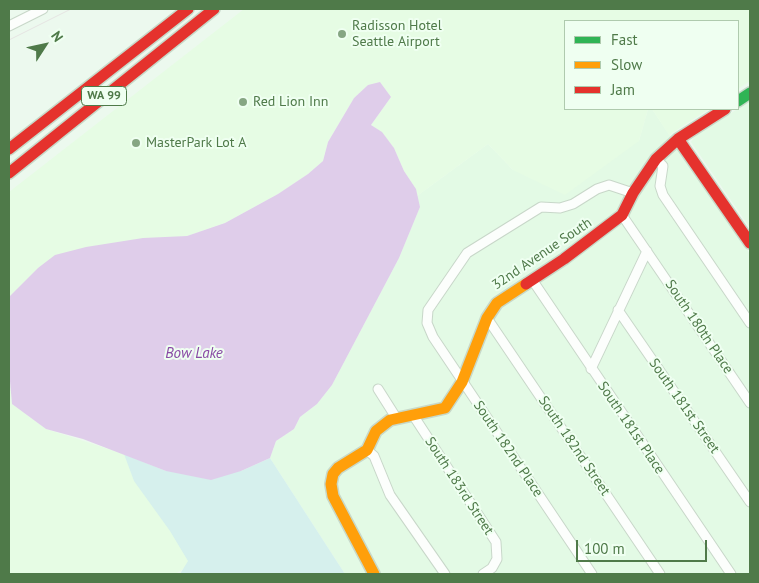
<!DOCTYPE html>
<style>
body{margin:0}
#map{position:relative;width:759px;height:583px;overflow:hidden;background:#ecf9ee;font-family:"PT Sans",sans-serif}
canvas{display:block}
.frame{position:absolute;inset:0;border:10px solid #4f7a49;pointer-events:none}
.legend{position:absolute;left:564px;top:20px;width:175px;height:90px;box-sizing:border-box;background:#effff1;border:1px solid #afcaae;margin:0;padding:6px 9px;list-style:none;font-size:15px;color:#4f7a49}
.legend li{display:flex;align-items:center;gap:10px;height:25px}
.legend b{width:25px;border:1px solid #afcaae}
.north{position:absolute;left:20px;top:20px;width:50px;height:50px;-webkit-text-stroke:4px #effff1;paint-order:stroke;rotate:55deg;font-size:14px;font-weight:700;line-height:20px;text-align:center;color:#4f7a49}
.north::after{content:'';display:block;margin:auto;width:18px;height:22px;background:#4f7a49;clip-path:polygon(50% 0,100% 100%,50% 72%,0 100%)}
.scale{position:absolute;left:576px;top:540px;width:131px;height:22px;box-sizing:border-box;border:2px solid #4f7a49;border-top:0;padding-left:6px;font-size:15px;line-height:18px;white-space:nowrap;color:#4f7a49;-webkit-text-stroke:4px #effff1;paint-order:stroke}
</style>
<div id="map">
<canvas width="759" height="583"></canvas>
<div class="frame"></div>
<ul class="legend">
<li><b style="height:6px;background:#30b455"></b>Fast</li>
<li><b style="height:6px;background:#ff9f0a"></b>Slow</li>
<li><b style="height:6px;background:#e5322d"></b>Jam</li>
</ul>
<div class="north">N</div>
<div class="scale">100 m</div>
</div>
<script>
const ctx = document.querySelector('canvas').getContext('2d');
ctx.lineJoin = 'round';
function fillPath(path, color) {
  ctx.fillStyle = color;
  ctx.fill(path, 'evenodd');
}
function toPath(rows) {
  const path = new Path2D();
  for (const r of rows) {
    path.moveTo(r[0], r[1]);
    for (let i = 2; i < r.length; i += 2) path.lineTo(r[i], r[i + 1]);
  }
  return path;
}
function trace(path, color, width, dash) {
  ctx.strokeStyle = color;
  ctx.lineWidth = width;
  ctx.lineCap = dash ? 'butt' : 'round';
  ctx.setLineDash(dash || []);
  ctx.stroke(path);
}
function label(font, color, halo, rows, align = 'center') {
  ctx.font = font + ' "PT Sans",sans-serif';
  ctx.lineWidth = 4;
  ctx.setLineDash([]);
  ctx.textBaseline = 'middle';
  ctx.strokeStyle = halo;
  ctx.fillStyle = color;
  for (const [text, x, y, turn = 0] of rows) {
    ctx.save();
    ctx.translate(x, y);
    ctx.rotate((+turn || 0) * Math.PI / 180);
    ctx.textAlign = isNaN(turn) ? turn : align;
    if (halo) ctx.strokeText(text, 0, 0);
    ctx.fillText(text, 0, 0);
    ctx.restore();
  }
}
fillPath(toPath([
 [750,101,750,228,691,142,694,137],
 [648,109,652,109,750,254,750,574,345,574,270,458,276,441,294,429,300,417,317,404,332,385,399,258,420,207,417,196,488,144,513,170,639,141]
]), '#e3fae5');
fillPath(toPath([
 [244,9,750,9,750,81,738,89,738,21,565,21,565,109,648,109,639,141,565,195,513,170,488,144,417,196,416,189,404,171,394,148,382,133,371,125,391,97,380,82,368,85,354,98,328,142,323,161,308,174,278,194,225,223,187,236,114,243,18,289,9,297,9,192],
 [652,109,709,109,669,135],
 [9,370,12,404,46,429,124,454,195,562,175,574,9,574]
]), '#e6fce4');
fillPath(toPath([
 [124,454,166,471,241,471,270,458,345,574,180,574,188,561,170,531,134,481]
]), '#d6f0ed');
fillPath(toPath([
 [380,82,391,97,371,125,382,132,394,148,404,171,416,189,420,207,399,258,332,385,317,404,300,417,294,429,276,441,270,458,241,471,211,480,166,471,83,439,46,429,12,404,9,370,9,297,38,268,55,255,86,247,143,238,187,236,225,223,278,194,308,174,323,161,328,142,354,98,368,85]
]), '#dfcdea');
const street = toPath([
 [9,26,43,9],
 [656,159,663,166,660,186,663,195,750,323],
 [622,215,750,403],
 [533,281,731,574],
 [618,310,750,502],
 [487,318,660,574],
 [591,369,647,251],
 [378,389,397,419],
 [413,415,496,542,497,559,492,568,483,574],
 [367,450,374,456,390,495,445,574],
 [592,574,433,337,427,323,428,310,467,253,541,207,560,208,573,204,597,189,609,185,633,193]
]);
const fast = toPath([
 [738,101,750,93]
]);
const slow = toPath([
 [374,574,333,496,331,484,333,474,338,468,367,450,376,431,390,420,445,408,462,382,487,318,497,303,526,284]
]);
const jam = toPath([
 [678,139,750,243],
 [9,149,188,9],
 [9,173,214,9],
 [526,284,564,259,622,215,633,193,656,159,678,139,725,109]
]);
trace(street, '#c8d7c9', 11);
trace(fast, '#c8d9c9', 14);
trace(slow, '#c8d9c9', 14);
trace(jam, '#c8d9c9', 14);
trace(street, '#fcfefc', 9);
trace(fast, '#30b455', 11);
trace(slow, '#ff9f0a', 11);
trace(jam, '#e5322d', 11);
trace(toPath([
 [9,40,71,9]
]), '#e5e4e2', 1);
for (const [x, y, r, color] of [
 [342,34,5,"#86a683"],
 [243,102,5,"#86a683"],
 [136,143,5,"#86a683"]
]) {
  const dot = new Path2D();
  dot.arc(x, y, r, 0, 2 * Math.PI);
  ctx.fillStyle = color;
  ctx.fill(dot);
  trace(dot, '#effff1', 2);
}
for (const [x, y, w] of [
 [104,96,45]
]) {
  const box = new Path2D();
  box.roundRect(x - w / 2, y - 9.5, w, 19, 4);
  ctx.fillStyle = '#effff1';
  ctx.fill(box);
  trace(box, '#4f7a49', 1);
}
label('bold 12px', '#4f7a49', null, [
 ["WA 99",104,96]
]);
label('14px', '#4f7a49', '#effff1', [
 ["Radisson Hotel",352,26],
 ["Seattle Airport",352,42],
 ["Red Lion Inn",253,102],
 ["MasterPark Lot A",146,143]
], 'left');
label('14px', '#4f7a49', '#effff1', [
 ["32nd Avenue South",542,254,-34],
 ["South 180th Place",699,327,56],
 ["South 181st Street",684,406,55],
 ["South 181st Place",631,428,56],
 ["South 182nd Street",574,446,56],
 ["South 182nd Place",508,449,56],
 ["South 183rd Street",459,486,57]
]);
label('italic 15px', '#8949a5', '#effff1', [
 ["Bow Lake",194,354]
]);
</script>
